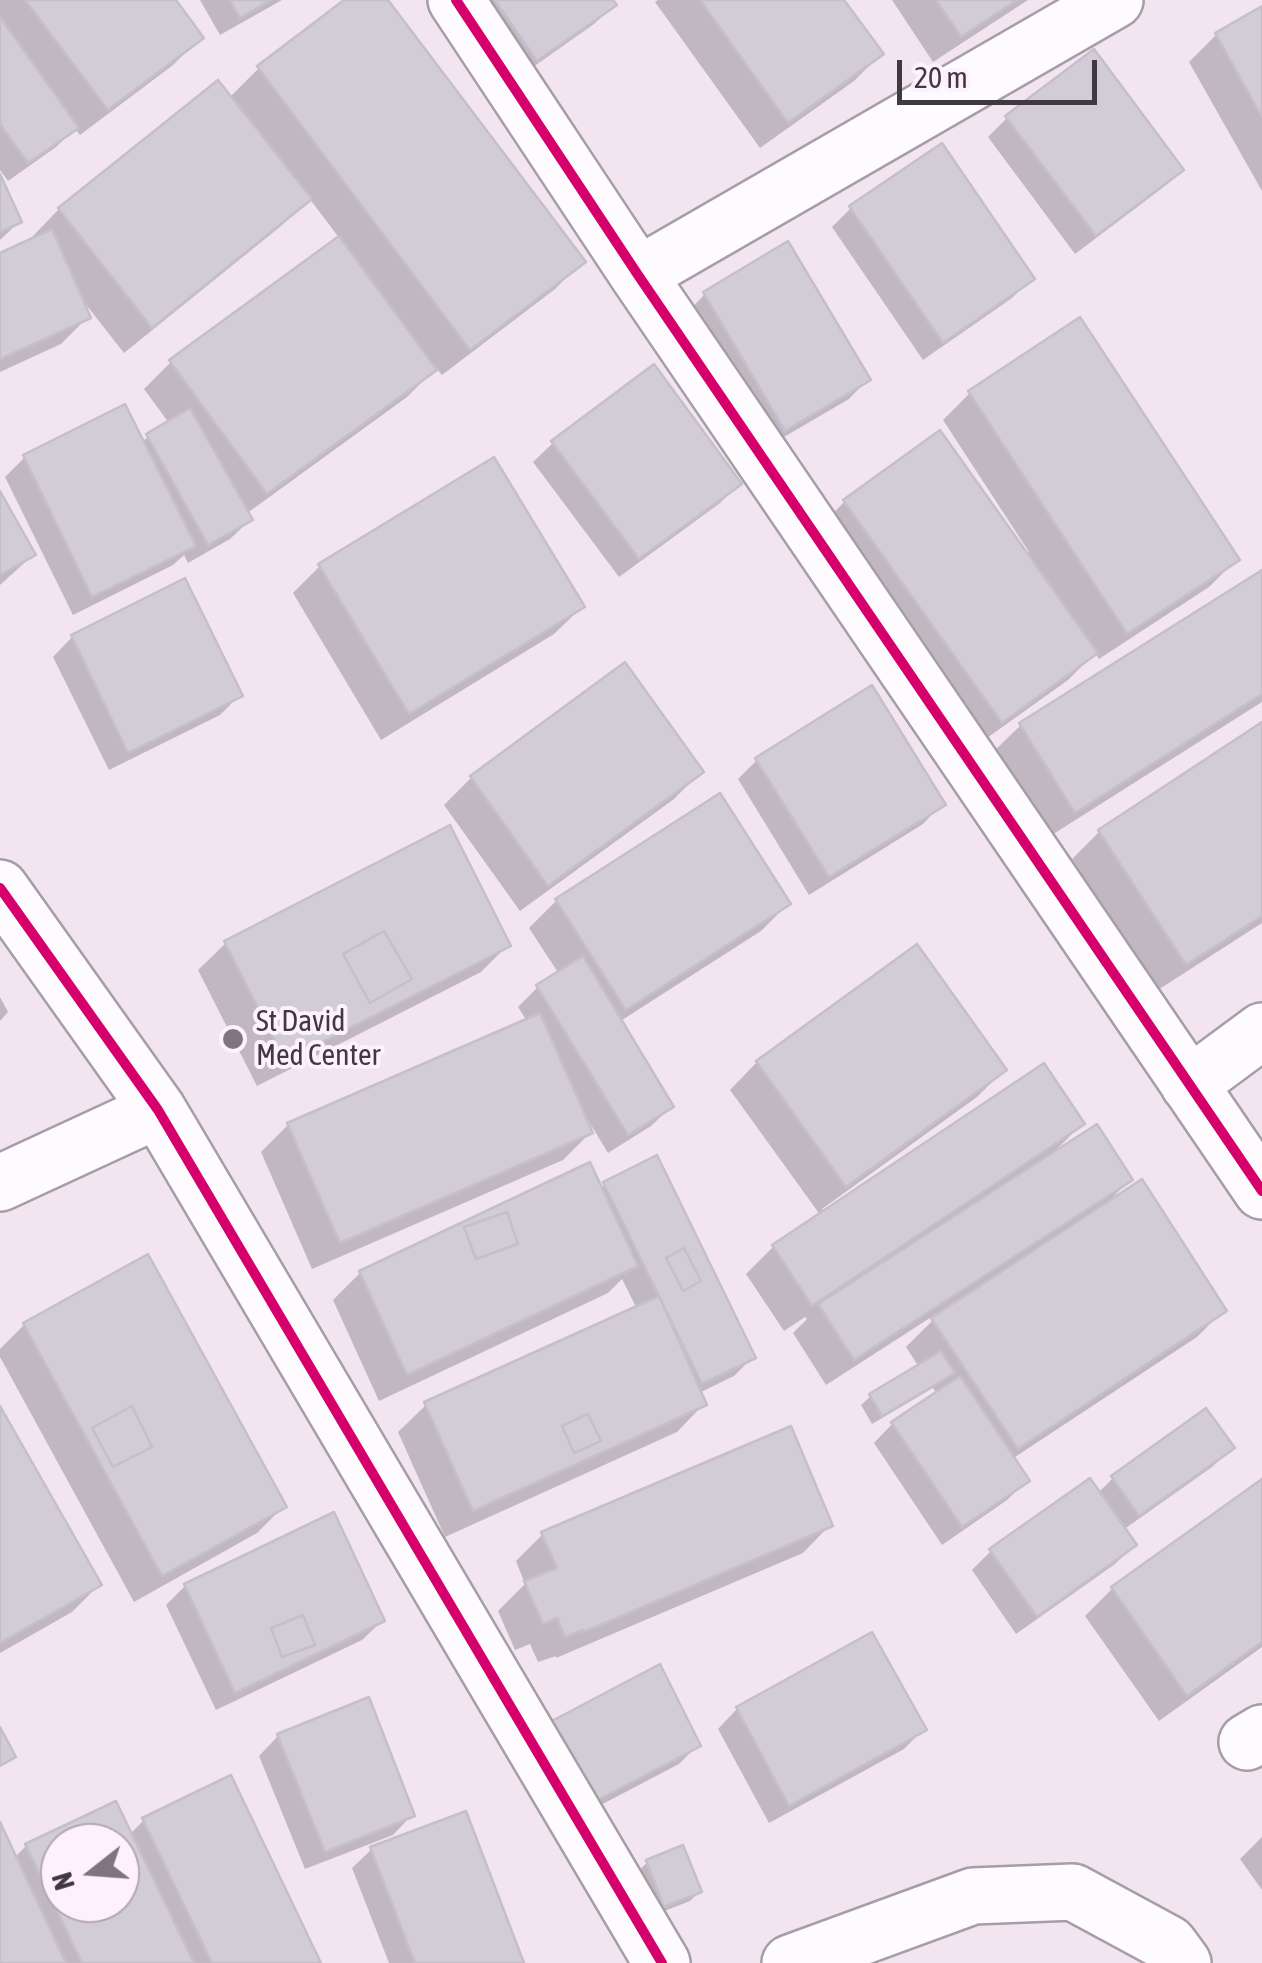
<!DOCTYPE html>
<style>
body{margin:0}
#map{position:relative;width:1262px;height:1963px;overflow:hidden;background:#f2e5f0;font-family:"Asap Condensed",sans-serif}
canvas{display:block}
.north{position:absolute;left:40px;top:1823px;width:100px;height:100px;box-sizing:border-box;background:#fef0fd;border:2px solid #b2a7b1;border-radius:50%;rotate:253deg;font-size:28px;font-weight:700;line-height:40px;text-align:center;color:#413940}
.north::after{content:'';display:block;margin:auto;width:35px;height:45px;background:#7f757e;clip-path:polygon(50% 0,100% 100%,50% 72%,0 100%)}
.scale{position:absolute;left:897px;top:60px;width:200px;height:45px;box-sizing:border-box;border:5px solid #413940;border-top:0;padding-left:12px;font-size:30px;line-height:35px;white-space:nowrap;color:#413940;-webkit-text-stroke:8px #fef0fd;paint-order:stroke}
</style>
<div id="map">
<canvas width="1262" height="1963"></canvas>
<div class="north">N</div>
<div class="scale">20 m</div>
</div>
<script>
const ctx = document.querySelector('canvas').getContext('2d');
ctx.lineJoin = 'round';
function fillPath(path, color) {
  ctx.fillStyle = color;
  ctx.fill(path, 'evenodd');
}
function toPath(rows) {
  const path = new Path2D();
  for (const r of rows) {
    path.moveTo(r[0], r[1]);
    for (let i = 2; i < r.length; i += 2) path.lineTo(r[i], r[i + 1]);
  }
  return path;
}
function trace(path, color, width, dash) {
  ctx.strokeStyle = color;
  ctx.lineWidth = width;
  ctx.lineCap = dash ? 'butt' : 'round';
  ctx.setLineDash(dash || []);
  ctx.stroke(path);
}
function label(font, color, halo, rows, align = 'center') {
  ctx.font = font + ' "Asap Condensed",sans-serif';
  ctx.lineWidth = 8;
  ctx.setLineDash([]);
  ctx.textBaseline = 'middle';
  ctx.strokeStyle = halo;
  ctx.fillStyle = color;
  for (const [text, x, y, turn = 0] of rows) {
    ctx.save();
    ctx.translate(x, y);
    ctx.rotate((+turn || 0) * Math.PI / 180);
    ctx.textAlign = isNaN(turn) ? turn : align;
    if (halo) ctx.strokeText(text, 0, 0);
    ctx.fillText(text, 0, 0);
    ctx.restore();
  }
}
fillPath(toPath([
 [0,0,173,0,200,38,173,65,80,135,75,129,56,147,8,181,0,170],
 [200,0,282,0,220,35],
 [348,0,385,0,582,262,555,289,442,375,436,368,407,397,246,514,250,520,230,539,188,563,184,555,173,565,73,615,5,477,24,458,124,408,141,442,169,423,144,389,171,362,340,239,309,198,281,226,124,353,84,302,88,317,61,344,0,372,0,256,35,240,32,237,59,209,229,98,259,68],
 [463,0,610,0,614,5,594,24,516,79],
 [658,0,841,0,881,54,854,81,760,148,655,2],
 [892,0,1028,0,933,62],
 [1262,9,1262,191,1189,62,1216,35],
 [1007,118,1181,170,1161,189,1075,254,988,137],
 [0,180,19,222,0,240],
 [851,208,1031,279,1012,298,923,360,832,227],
 [705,294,868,379,849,399,765,448,686,314],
 [970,393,1236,560,1209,587,1099,659,1095,653,1068,680,973,748,818,529,845,501,1025,555,1029,552,943,420],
 [553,443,739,484,720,503,619,577,533,462],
 [0,496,33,555,0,585],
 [320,566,582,607,554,634,381,740,293,593],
 [1262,573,1262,702,1047,838,993,752,1021,725],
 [184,581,240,695,220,715,109,770,53,657,72,637],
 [1262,725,1262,923,1158,990,1072,859,1099,832],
 [757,760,942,804,923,824,809,895,738,779],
 [701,772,674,799,520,911,444,805,471,778],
 [556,901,788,904,761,931,619,1022,671,1107,651,1126,608,1153,588,1120,585,1122,590,1133,563,1160,312,1269,261,1152,288,1125,527,1021,518,1007,538,987,559,974,529,928],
 [226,943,508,945,481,972,257,1086,198,970],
 [0,997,8,1012,0,1021],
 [757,1062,1004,1070,977,1097,822,1209,825,1213,1082,1124,1053,1153,1130,1180,1107,1203,1224,1310,1197,1337,1012,1459,1027,1481,1007,1500,942,1545,874,1443,893,1423,937,1394,933,1388,872,1424,861,1405,871,1396,919,1367,906,1347,935,1318,933,1316,826,1385,793,1333,807,1319,805,1317,784,1331,746,1274,773,1247,821,1216,730,1090],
 [605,1184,753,1357,734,1376,699,1393,704,1404,677,1432,445,1537,398,1432,426,1405,637,1309,622,1279,608,1293,379,1401,333,1300,360,1273,600,1189],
 [24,1325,284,1506,257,1533,134,1602,0,1357,0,1349],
 [0,1411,99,1585,72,1612,0,1653],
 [1232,1448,1212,1467,1123,1530,1134,1545,1115,1564,1016,1634,972,1570,991,1551,1098,1493,1113,1478],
 [1262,1482,1262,1647,1159,1721,1085,1616,1112,1589],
 [830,1525,803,1553,556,1658,556,1656,538,1662,530,1644,515,1650,498,1611,525,1584,516,1561,543,1534],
 [185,1586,382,1621,362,1640,216,1710,166,1605],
 [737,1709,924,1729,904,1749,769,1823,718,1729],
 [553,1723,698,1745,679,1764,574,1819,534,1742],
 [278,1736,412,1815,393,1835,305,1869,259,1756],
 [144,1820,318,1963,0,1963,0,1828,14,1858,26,1846,129,1835],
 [60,1843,120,1843,120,1903,60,1903],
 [1262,1837,1262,1890,1240,1859],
 [372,1849,521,1963,389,1963,352,1868],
 [648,1862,699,1892,690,1901,654,1915,638,1871]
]), '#0003');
const building = toPath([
 [25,0,176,0,204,38,108,110,25,0],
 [230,0,271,0,240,18,230,0],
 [344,0,388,0,586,262,470,350,257,66,344,0],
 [495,0,613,0,617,5,537,61,495,0],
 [700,0,844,0,884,54,788,123,700,0],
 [936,0,1017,0,961,37,936,0],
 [1262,6,1262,117,1215,33,1262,6],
 [0,17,79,128,28,163,0,124,0,17],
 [1094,49,1184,170,1096,236,1005,116,1094,49],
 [218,80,312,199,152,328,58,208,218,80],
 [942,143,1035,279,943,343,849,206,942,143],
 [0,174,22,222,0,232,0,174],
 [52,229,91,318,0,359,0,253,52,229],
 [339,236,437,370,267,494,169,360,339,236],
 [788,241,871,380,785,431,703,292,788,241],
 [1080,317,1240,560,1127,634,968,391,1080,317],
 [654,364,742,484,639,559,551,441,654,364],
 [125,404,196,546,92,597,23,455,125,404],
 [190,408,253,520,208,545,146,434,190,408],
 [940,430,1098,653,1002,723,843,500,940,430],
 [494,457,585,607,409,714,318,564,494,457],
 [0,491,36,555,0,575,0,491],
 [1262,570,1262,694,1075,813,1019,723,1262,570],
 [185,578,243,696,128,753,71,635,185,578],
 [625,662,704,772,548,886,470,776,625,662],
 [872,685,946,805,829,877,755,758,872,685],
 [1262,722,1262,916,1186,965,1098,830,1262,722],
 [720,793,791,904,626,1010,555,899,720,793],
 [450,825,511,946,285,1061,224,941,450,825],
 [384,931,412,979,370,1003,343,954,384,931],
 [384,931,412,979,370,1003,343,954,384,931],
 [917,944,1007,1070,846,1187,756,1061,917,944],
 [583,956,674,1107,628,1135,536,985,583,956],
 [540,1013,593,1133,340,1243,287,1123,540,1013],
 [1044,1063,1085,1124,812,1306,772,1245,1044,1063],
 [1097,1124,1133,1180,854,1360,818,1304,1097,1124],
 [657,1155,756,1358,702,1384,603,1182,657,1155],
 [684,1248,701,1281,683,1291,666,1258,684,1248],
 [590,1162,638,1266,407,1375,359,1271,590,1162],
 [507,1212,518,1244,476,1259,464,1227,507,1212],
 [1142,1179,1227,1311,1018,1449,931,1318,1142,1179],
 [507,1212,518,1244,476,1259,464,1227,507,1212],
 [684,1248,701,1281,683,1291,666,1258,684,1248],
 [148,1254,287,1507,162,1576,23,1323,148,1254],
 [132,1406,152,1447,113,1467,92,1428,132,1406],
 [659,1296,707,1405,473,1511,424,1402,659,1296],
 [588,1414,601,1441,574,1453,562,1426,588,1414],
 [941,1351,955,1373,882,1416,869,1394,941,1351],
 [960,1376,1030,1481,962,1527,891,1422,960,1376],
 [0,1406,102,1585,0,1643,0,1406],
 [132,1406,152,1447,113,1467,92,1428,132,1406],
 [1206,1408,1235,1448,1139,1516,1111,1476,1206,1408],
 [588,1414,601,1441,574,1453,562,1426,588,1414],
 [791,1426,833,1526,584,1632,583,1630,565,1637,557,1618,543,1624,524,1581,557,1568,541,1532,791,1426],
 [1090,1478,1137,1545,1037,1617,989,1549,1090,1478],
 [1262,1479,1262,1642,1187,1696,1111,1587,1262,1479],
 [334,1512,385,1621,235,1693,184,1584,334,1512],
 [303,1615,315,1645,282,1657,271,1628,303,1615],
 [303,1615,315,1645,282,1657,271,1628,303,1615],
 [872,1632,927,1730,789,1806,736,1707,872,1632],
 [660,1664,701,1746,594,1802,552,1721,660,1664],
 [369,1697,415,1816,325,1852,277,1734,369,1697],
 [0,1727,16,1757,0,1766,0,1727],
 [231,1775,321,1963,212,1963,142,1818,231,1775],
 [116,1801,194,1963,82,1963,25,1844,116,1801],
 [60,1843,120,1843,120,1903,60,1903,60,1843],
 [466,1811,524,1963,415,1963,370,1847,466,1811],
 [0,1822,66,1963,0,1963,0,1822],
 [683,1845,702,1892,664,1907,646,1860,683,1845]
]);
fillPath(building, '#d2ccd6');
trace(building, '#c5bfc9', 2.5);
const street = toPath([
 [456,0,638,275,1262,1191],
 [638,275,1115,0],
 [0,888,158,1110,662,1963],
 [1189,1085,1262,1031],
 [0,1183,158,1110],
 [1247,1742,1262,1733],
 [790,1963,973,1896,1073,1892,1169,1944,1183,1963]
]);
trace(street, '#a79da6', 60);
trace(street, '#fdfbfd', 55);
trace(toPath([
 [456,0,638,275,1262,1191],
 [0,888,158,1110,662,1963]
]), '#d6006c', 10);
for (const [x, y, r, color] of [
 [233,1039,12,"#7f757e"]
]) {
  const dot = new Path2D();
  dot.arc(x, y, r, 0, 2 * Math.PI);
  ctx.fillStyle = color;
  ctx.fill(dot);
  trace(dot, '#fef0fd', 4);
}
label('30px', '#413940', '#fef0fd', [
 ["St David",256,1022],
 ["Med Center",256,1056]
], 'left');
</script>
